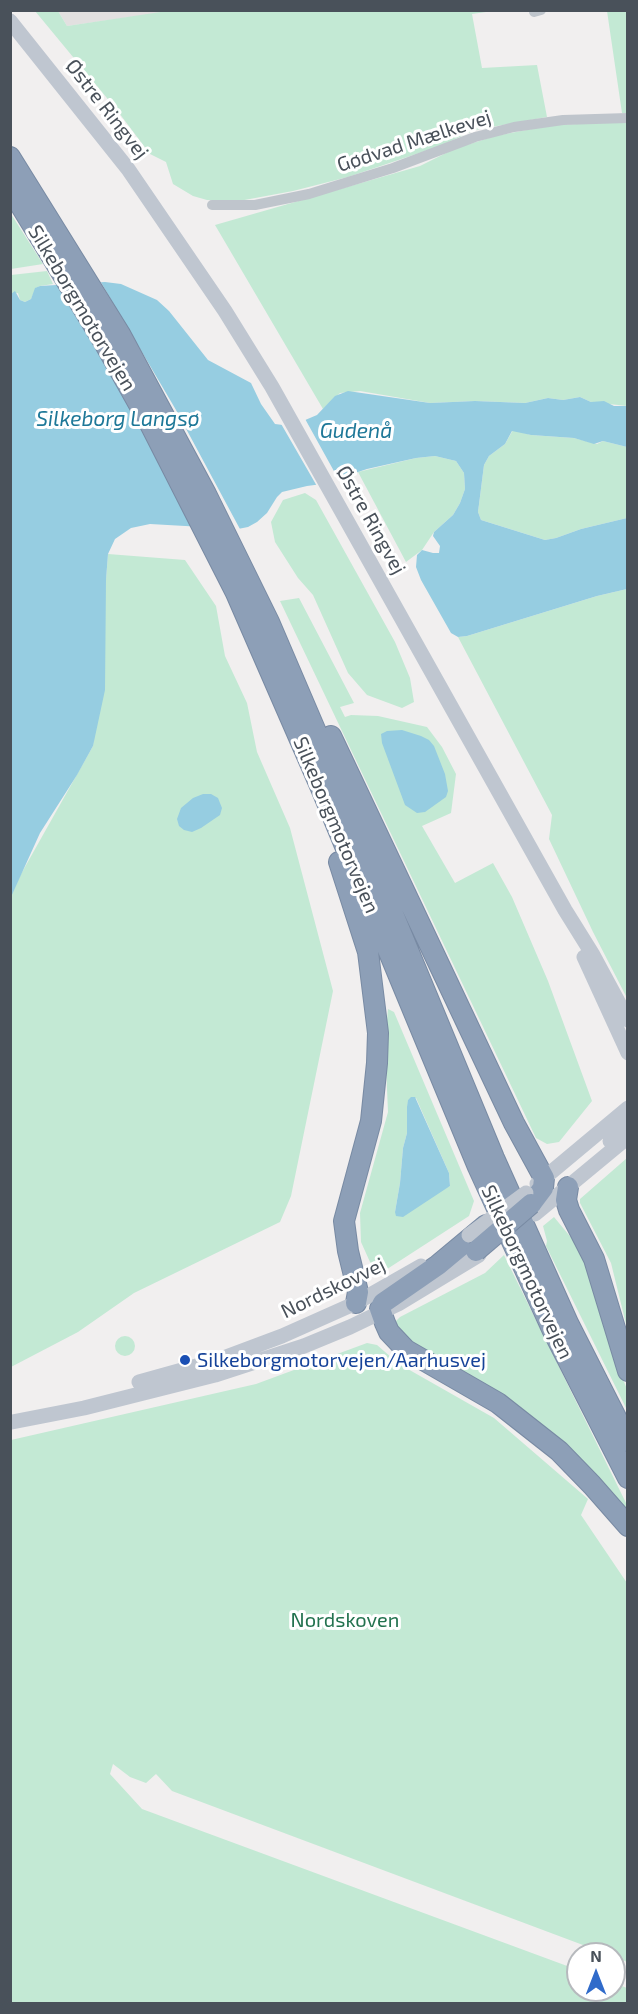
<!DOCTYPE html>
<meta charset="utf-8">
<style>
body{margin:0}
#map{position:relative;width:638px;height:2014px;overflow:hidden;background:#f1efef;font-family:"Exo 2",sans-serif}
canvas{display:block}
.frame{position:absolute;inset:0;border:12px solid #49515a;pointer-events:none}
.north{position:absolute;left:566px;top:1942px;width:60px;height:60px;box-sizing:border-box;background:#fff;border:2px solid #b6b9bd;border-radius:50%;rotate:0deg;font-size:16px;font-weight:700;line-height:24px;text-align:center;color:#49515a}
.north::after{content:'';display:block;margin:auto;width:21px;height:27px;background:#306bca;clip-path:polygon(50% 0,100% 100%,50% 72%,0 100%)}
</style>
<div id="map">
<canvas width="638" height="2014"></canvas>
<div class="frame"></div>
<div class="north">N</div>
</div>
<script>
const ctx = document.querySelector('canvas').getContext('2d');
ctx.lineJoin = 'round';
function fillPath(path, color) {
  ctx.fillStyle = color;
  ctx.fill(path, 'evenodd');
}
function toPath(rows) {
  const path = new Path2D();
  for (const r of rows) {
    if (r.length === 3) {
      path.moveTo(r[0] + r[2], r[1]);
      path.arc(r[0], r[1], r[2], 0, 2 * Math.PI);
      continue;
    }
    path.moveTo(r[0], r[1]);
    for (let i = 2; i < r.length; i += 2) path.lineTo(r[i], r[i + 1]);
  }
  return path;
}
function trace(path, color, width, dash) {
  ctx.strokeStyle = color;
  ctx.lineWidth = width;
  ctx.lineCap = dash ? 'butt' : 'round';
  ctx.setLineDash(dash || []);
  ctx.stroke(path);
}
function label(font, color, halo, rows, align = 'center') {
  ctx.font = font + ' "Exo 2",sans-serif';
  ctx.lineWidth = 6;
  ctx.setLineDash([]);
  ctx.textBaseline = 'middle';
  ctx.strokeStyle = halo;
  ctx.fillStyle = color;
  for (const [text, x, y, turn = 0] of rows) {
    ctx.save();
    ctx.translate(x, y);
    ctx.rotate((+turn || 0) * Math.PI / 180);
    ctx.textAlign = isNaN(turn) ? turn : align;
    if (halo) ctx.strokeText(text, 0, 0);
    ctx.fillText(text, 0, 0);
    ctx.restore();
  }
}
fillPath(toPath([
 [58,11,174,11,67,26]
]), '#e2e0e0');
fillPath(toPath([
 [174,10,493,11,472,14,482,68,537,65,547,117,475,130,440,146,348,177,293,191,239,201,207,200,193,196,173,184,166,162,150,154,116,109,35,11,58,11,67,26],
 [607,11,627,11,627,113,622,113],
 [627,122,627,406,591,402,580,397,563,400,548,398,525,403,475,401,430,403,360,391,340,393,323,409,215,225,420,166,454,149,495,136,552,125],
 [11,214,43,264,11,269],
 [47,271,53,284,40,286,36,288,31,299,25,302,20,300,18,293,11,294,11,300,11,275],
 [513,430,531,435,574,438,597,444,603,441,627,447,627,518,581,529,556,538,545,540,481,520,478,512,484,465,489,456,505,444],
 [435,456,456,461,464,473,465,489,460,503,453,515,434,532,422,550,406,562,358,472,416,458],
 [305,493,316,500,395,642,410,678,414,702,402,708,367,695,348,673,313,595,298,578,275,542,271,522,283,500],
 [108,554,185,560,216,606,225,656,247,703,257,752,290,828,333,991,291,1196,280,1222,134,1293,78,1332,11,1367,10,897,21,874,93,746],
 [627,589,627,998,593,932,549,839,552,815,458,637,467,636,597,596],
 [299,598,354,703,340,707,345,717,351,715,378,716,427,727,442,747,456,774,451,813,422,826,455,883,493,863,512,897,548,981,592,1101,559,1142,547,1144,536,1138,280,601],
 [388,1009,394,1012,474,1201,469,1216,381,1273,370,1262,361,1242,360,1213,388,1112,385,1042],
 [416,1098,449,1173,450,1186,395,1212,400,1183,403,1148,407,1133,408,1100],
 [627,1158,627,1328,611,1263,580,1203,580,1199],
 [554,1217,578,1246,589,1273,615,1360,627,1389,627,1410,546,1246,547,1241,543,1226],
 [504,1255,627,1505,627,1515,410,1343,398,1328,396,1321,400,1317,485,1273],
 [125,1346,10],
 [367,1343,377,1345,399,1364,494,1418,588,1499,581,1515,627,1583,627,1962,614,1956,614,1954,607,1954,172,1791,156,1774,146,1783,130,1777,113,1764,110,1774,142,1809,578,1970,578,1990,614,1990,614,1983,627,1988,627,2003,11,2003,11,1440,256,1384]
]), '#c3e9d4');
fillPath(toPath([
 [105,282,121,284,157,300,169,311,208,360,251,383,261,404,275,424,291,426,317,415,335,396,348,391,430,403,475,401,525,403,548,398,563,400,580,397,591,402,604,401,614,406,627,406,627,447,603,441,594,444,574,438,531,435,512,431,505,444,489,456,484,465,478,512,481,520,545,540,556,538,581,529,627,518,627,589,597,596,467,636,458,637,451,633,421,580,416,567,417,555,422,550,433,553,439,553,440,546,433,536,434,532,453,515,460,503,465,489,464,473,456,461,435,456,416,458,367,469,322,484,307,486,282,492,277,497,267,513,257,522,248,527,238,529,150,524,131,528,115,539,108,554,106,580,105,690,93,746,77,775,40,833,11,897,11,294,15,291,20,300,25,302,31,299,35,288,40,286],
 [402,730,421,736,429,740,434,746,445,774,448,791,446,797,425,812,417,813,405,805,382,743,381,734,387,731],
 [203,794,211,794,218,798,222,808,220,815,201,828,192,832,184,830,179,826,177,819,181,808,193,798],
 [411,1097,415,1097,449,1173,450,1186,403,1217,396,1216,395,1212,400,1183,403,1148,407,1133,407,1107,408,1100]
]), '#96cde1');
fillPath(toPath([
 [99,279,176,410,241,531,216,530,80,280],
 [304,417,340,482,318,488,280,422,290,423]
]), '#f1efef');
const highway = toPath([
 [10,157,120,334,206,494,269,622,367,851,494,1158,568,1323,628,1441],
 [10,188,105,344,150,424,236,593,321,788,478,1167,552,1329,628,1478],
 [331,736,514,1123,544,1178,543,1188,531,1204],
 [339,862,368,952,378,1033,377,1063,371,1121,344,1221,348,1251,358,1292,356,1303],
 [568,1187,566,1200,569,1210,594,1259,628,1371],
 [486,1225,438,1265,383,1303,380,1309,385,1323,389,1332,406,1350,498,1403,559,1451,592,1485,628,1526]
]);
trace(highway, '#788aa3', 22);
trace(toPath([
 [534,12,541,10],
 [212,205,255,205,309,194,393,168,475,137,514,127,563,120,628,118]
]), '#bfc5cc', 10);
trace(toPath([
 [10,21,128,169,225,311,272,387,565,910,593,955,628,1020],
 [584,957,628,1053],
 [610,1141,628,1123],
 [537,1184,628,1108],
 [535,1214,628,1137],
 [139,1382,218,1360,282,1336,356,1303,421,1266],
 [12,1422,84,1408,215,1375,304,1346,350,1327,398,1304,479,1255]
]), '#bfc6d0', 15);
trace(highway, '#8d9fb7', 20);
const highwayBridge = toPath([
 [476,1251,531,1204]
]);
trace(highwayBridge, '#788aa3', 22, []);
trace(toPath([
 [469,1235,526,1193]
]), '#bfc6d0', 15);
trace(highwayBridge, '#8d9fb7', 20);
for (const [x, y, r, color] of [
 [185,1360,6,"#1a4fb4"]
]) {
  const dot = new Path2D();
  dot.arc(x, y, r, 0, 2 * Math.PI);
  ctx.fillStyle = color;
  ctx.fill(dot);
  trace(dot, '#fff', 2);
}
label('20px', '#49515a', '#fff', [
 ["Østre Ringvej",107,109,52],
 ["Gødvad Mælkevej",414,141,-18],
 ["Silkeborgmotorvejen",82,308,59],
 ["Østre Ringvej",371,520,61],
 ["Silkeborgmotorvejen",336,825,67],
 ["Silkeborgmotorvejen",527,1272,65],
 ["Nordskovvej",333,1288,-26]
]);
label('20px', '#164399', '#fff', [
 ["Silkeborgmotorvejen/Aarhusvej",197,1360]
], 'left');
label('20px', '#23724f', '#fff', [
 ["Nordskoven",345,1620]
]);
label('italic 21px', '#1e7898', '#fff', [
 ["Silkeborg Langsø",118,419],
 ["Gudenå",356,431]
]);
</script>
